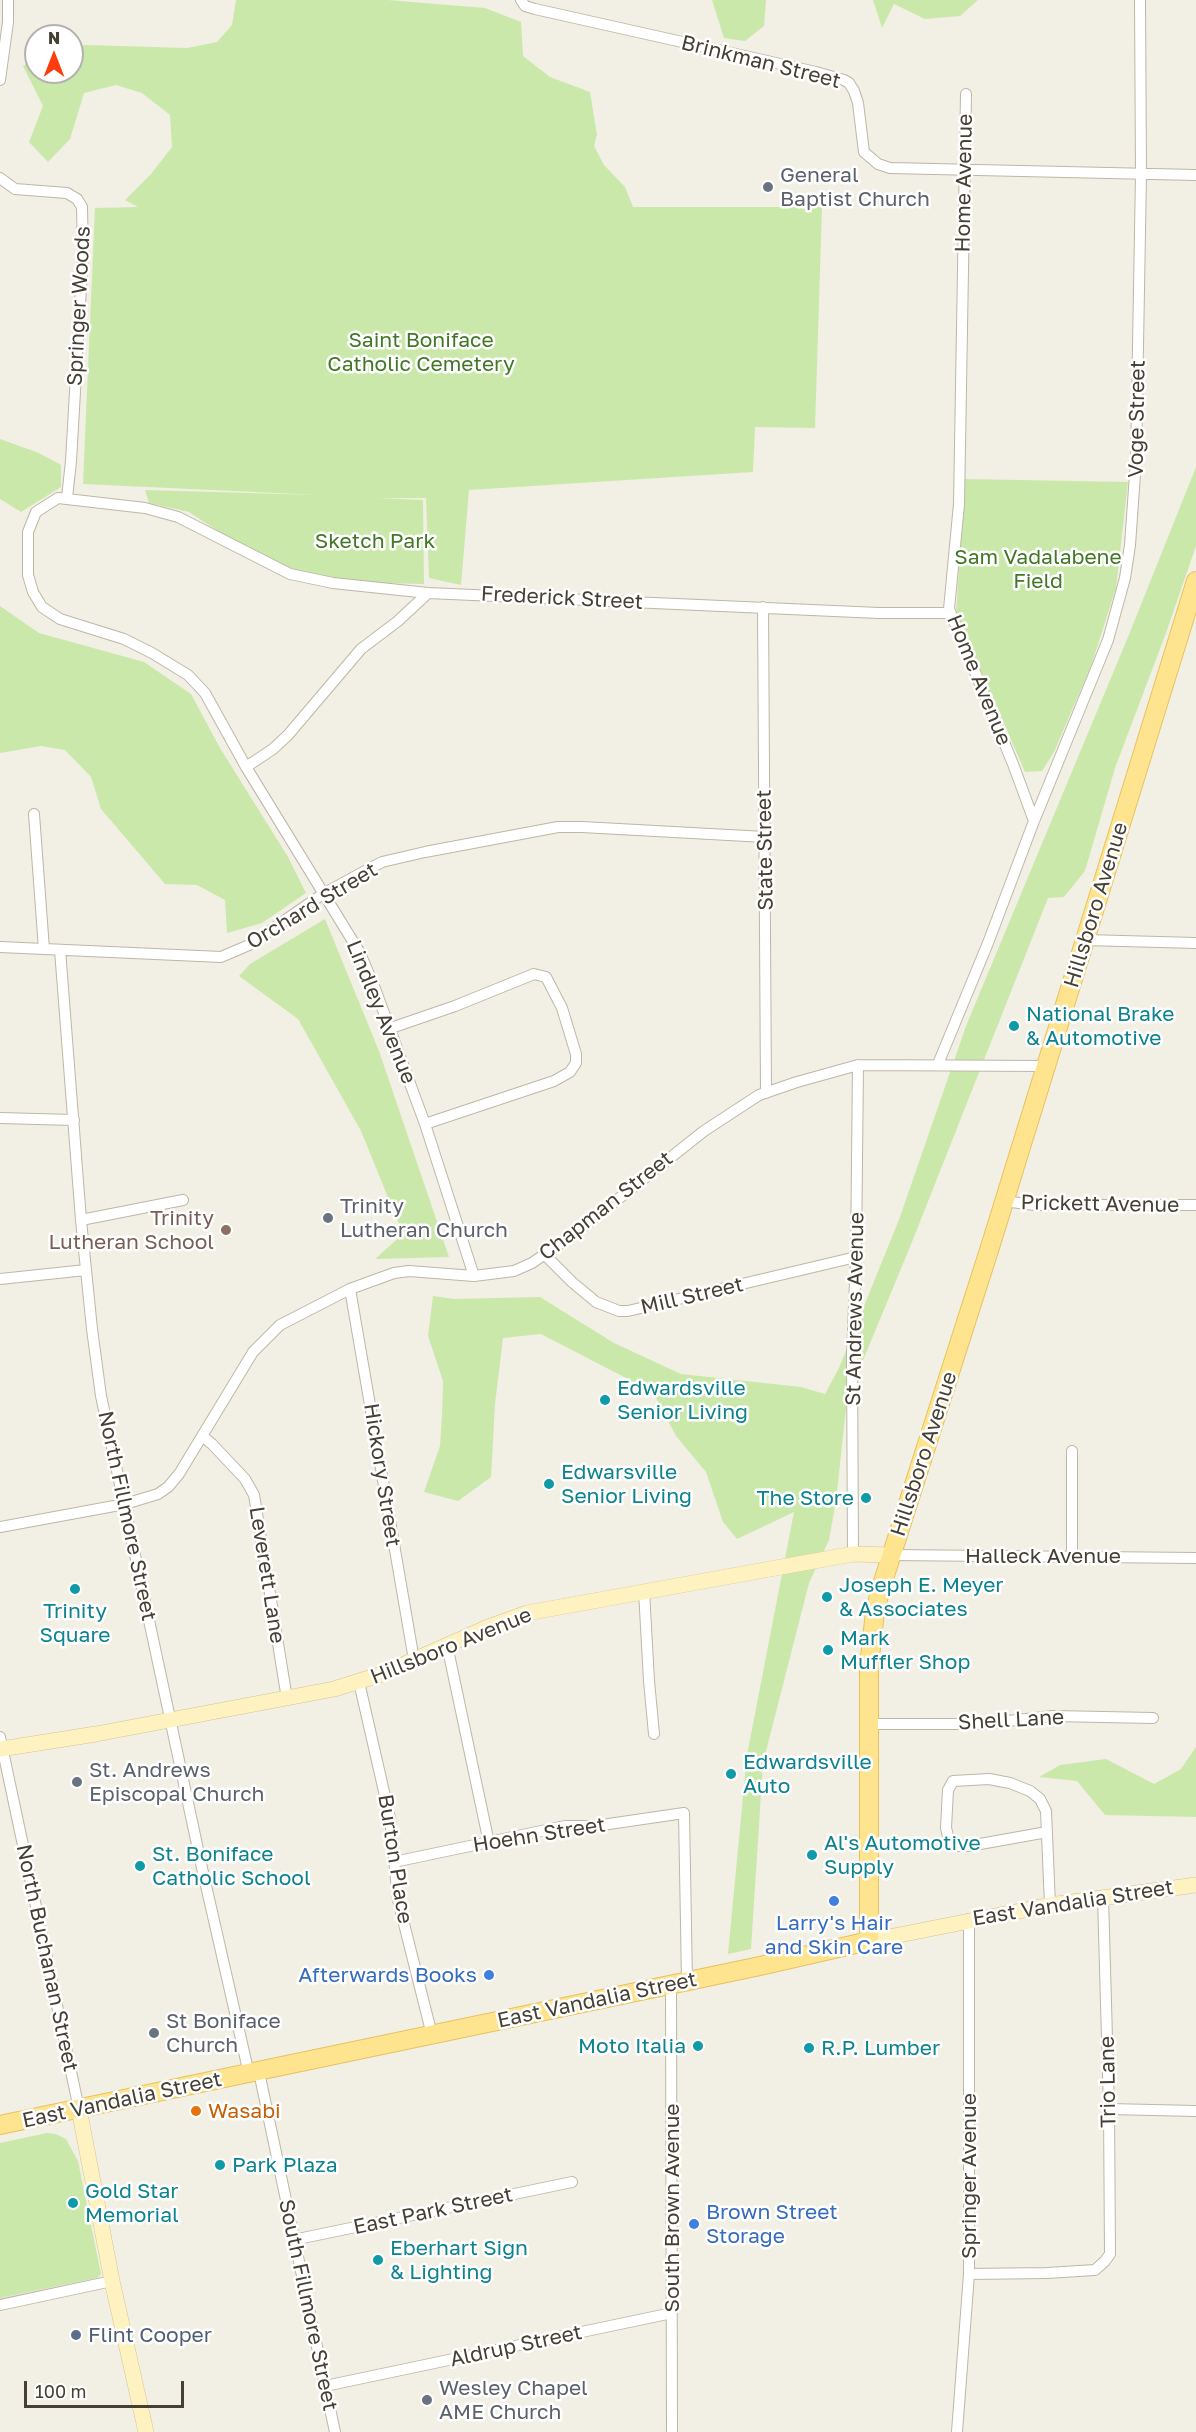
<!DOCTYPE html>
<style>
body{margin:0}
#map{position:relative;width:1196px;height:2432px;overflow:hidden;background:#f2efe4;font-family:"Golos Text",sans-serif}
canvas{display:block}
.north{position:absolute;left:24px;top:24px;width:60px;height:60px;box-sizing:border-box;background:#fff;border:2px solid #b5b2ae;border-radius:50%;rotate:0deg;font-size:16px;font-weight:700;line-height:24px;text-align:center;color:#453f34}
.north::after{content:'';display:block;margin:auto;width:21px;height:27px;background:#fe3c0f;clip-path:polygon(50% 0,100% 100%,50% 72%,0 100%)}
.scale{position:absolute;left:24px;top:2381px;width:160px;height:27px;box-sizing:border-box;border:3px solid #453f34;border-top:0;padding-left:8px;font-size:18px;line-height:21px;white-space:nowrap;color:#453f34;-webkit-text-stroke:4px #fff;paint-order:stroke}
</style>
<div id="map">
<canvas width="1196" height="2432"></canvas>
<div class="north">N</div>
<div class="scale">100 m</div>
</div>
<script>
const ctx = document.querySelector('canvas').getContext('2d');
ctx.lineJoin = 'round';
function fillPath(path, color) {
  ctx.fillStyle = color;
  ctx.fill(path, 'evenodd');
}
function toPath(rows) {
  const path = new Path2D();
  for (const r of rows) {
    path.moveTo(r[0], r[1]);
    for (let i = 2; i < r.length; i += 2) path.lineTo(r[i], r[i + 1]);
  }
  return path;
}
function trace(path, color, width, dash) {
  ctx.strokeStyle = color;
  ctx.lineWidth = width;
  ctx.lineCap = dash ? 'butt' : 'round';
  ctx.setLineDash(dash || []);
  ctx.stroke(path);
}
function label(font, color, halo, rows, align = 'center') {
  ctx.font = font + ' "Golos Text",sans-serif';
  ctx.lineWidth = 5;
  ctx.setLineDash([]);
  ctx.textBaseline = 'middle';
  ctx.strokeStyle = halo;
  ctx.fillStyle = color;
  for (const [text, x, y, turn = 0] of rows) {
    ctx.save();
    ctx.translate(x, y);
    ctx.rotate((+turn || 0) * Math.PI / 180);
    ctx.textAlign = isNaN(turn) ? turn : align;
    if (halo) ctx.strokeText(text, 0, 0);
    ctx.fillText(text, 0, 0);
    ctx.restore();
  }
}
fillPath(toPath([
 [236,0,388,0,485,8,521,22,523,56,550,77,590,92,597,135,594,146,604,165,625,187,633,207,822,207,815,428,755,427,753,472,469,490,461,585,429,578,426,498,378,498,423,500,424,584,378,583,309,575,278,563,224,535,189,512,149,503,145,490,319,495,83,484,95,208,138,207,125,200,151,174,172,147,170,115,142,93,116,85,84,93,70,139,48,162,29,142,43,106,23,66,36,56,36,72,72,72,72,47,86,45,187,48,217,42,232,25],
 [712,0,766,0,764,26,745,41,724,38],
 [873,0,978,0,960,16,925,19,894,4,882,28],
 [0,439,39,453,61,465,61,487,21,512,0,499],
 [1196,467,1196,546,1166,633,1115,768,1085,871,1064,897,1048,898,912,1242,847,1399,836,1501,829,1540,809,1583,763,1763,751,1949,728,1954,747,1755,794,1512,737,1539,723,1522,706,1472,676,1436,653,1392,541,1334,503,1338,495,1404,491,1477,458,1501,424,1492,440,1446,442,1416,443,1381,428,1336,433,1296,454,1299,540,1297,614,1343,681,1374,801,1387,825,1394,839,1368,900,1217,966,1026,1128,637],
 [965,479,1128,482,1116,588,1091,666,1054,752,1042,771,1025,772,956,613],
 [0,606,39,633,144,662,191,694,220,748,288,857,306,893,262,923,227,933,225,900,197,885,165,884,101,809,91,777,65,750,41,746,0,753],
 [325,919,379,1051,449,1257,375,1259,403,1234,361,1131,298,1019,239,976,250,964],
 [1196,1747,1196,1817,1105,1815,1077,1781,1039,1777,1060,1765,1106,1759,1154,1784,1181,1769],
 [47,2133,56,2134,66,2139,78,2161,101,2274,97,2278,0,2298,0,2143]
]), '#cbe8ab');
const street = toPath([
 [521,0,525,6,535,9,816,72,844,80,849,83,854,91,858,103,864,152,878,164,890,168,1196,175],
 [0,80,8,22,8,0],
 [0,178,15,189,67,193,77,199,82,207,83,253,71,461,67,498],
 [428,593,333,583,290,574,178,517,145,508,58,498,36,512,28,532,28,575,33,592,42,607,60,619,124,639,152,653,188,675,205,693,246,767,360,953,374,986,425,1124,474,1276],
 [763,607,766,1093],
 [246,767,273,749,288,735,361,649,398,621,428,593,879,613,950,613],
 [34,814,44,949],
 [1034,821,1108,640,1125,578,1130,545,1136,460,1141,174,1140,0],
 [1085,940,1196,943],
 [0,947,221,957,249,945,323,894,367,870,382,862,425,852,558,827,582,827,765,837],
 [60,950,81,1220,92,1329,101,1396,202,1868,249,2074],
 [391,1028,455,1006,534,974,546,977,562,1008,576,1054,576,1063,570,1072,554,1081,425,1124],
 [938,1064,988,943,1034,821,1013,764,949,609,959,504,966,94],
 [0,1118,74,1120],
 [1003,1201,1035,1205,1196,1205],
 [81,1220,183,1200],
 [545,1255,572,1282,596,1302,619,1311,628,1311,856,1257],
 [0,1279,86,1270],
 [350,1289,414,1660],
 [202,1436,212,1444,245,1479,254,1495,287,1699],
 [1072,1451,1072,1555],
 [0,1527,125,1504,158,1494,168,1487,179,1474,253,1352,280,1325,350,1289,394,1273,409,1271,474,1276,514,1271,532,1263,574,1234,704,1131,759,1095,797,1082,858,1065,1045,1066],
 [853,1554,852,1355,856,1257,858,1065],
 [891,1555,1196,1558],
 [644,1591,649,1681,654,1734],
 [447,1645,489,1843],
 [359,1682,390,1818,398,1900,432,2035],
 [868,1724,981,1724,1053,1716,1153,1718],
 [0,1737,79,2109],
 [1047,1832,969,1846,957,1846,949,1840,946,1828,948,1790,953,1781,989,1779,1010,1783,1030,1791,1040,1799,1046,1811,1050,1905],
 [394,1862,565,1826,595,1826,684,1813,687,1981],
 [671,1984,672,2432],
 [259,2072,335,2432],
 [1109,2109,1196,2111],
 [293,2240,572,2182],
 [969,2274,1047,2273,1095,2270,1105,2261,1110,2254,1109,2109,1103,1897],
 [0,2305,112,2281],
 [325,2386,672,2313],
 [957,2432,969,2274,969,1919]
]);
const secondary = toPath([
 [0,1749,96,1734,334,1689,382,1674,488,1627,527,1613,853,1554,891,1555],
 [869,1941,1050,1905,1196,1885],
 [79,2109,112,2281,146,2432]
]);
const primary = toPath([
 [0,2125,760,1966,869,1941,869,1666,875,1612,880,1591,991,1244,1196,581]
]);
trace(street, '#beb7a7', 12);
trace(secondary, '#d4c493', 16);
trace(primary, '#e6c25f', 20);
trace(street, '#fff', 10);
trace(secondary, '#fff2c1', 15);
trace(primary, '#ffe490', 18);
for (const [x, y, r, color] of [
 [768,187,6,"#6b7280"],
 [1014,1026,6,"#0f9aa8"],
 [328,1218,6,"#6b7280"],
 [226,1230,6,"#8d6e63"],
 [605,1400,6,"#0f9aa8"],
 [549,1484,6,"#0f9aa8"],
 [866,1498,6,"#0f9aa8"],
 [75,1589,6,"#0f9aa8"],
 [827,1597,6,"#0f9aa8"],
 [828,1650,6,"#0f9aa8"],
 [731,1774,6,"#0f9aa8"],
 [77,1782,6,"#6b7280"],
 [812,1855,6,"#0f9aa8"],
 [140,1866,6,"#0f9aa8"],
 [834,1901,6,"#3f7fe0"],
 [489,1975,6,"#3f7fe0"],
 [154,2033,6,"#6b7280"],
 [698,2046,6,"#0f9aa8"],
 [809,2048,6,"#0f9aa8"],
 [196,2111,6,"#e8710a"],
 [220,2165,6,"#0f9aa8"],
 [73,2203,6,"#0f9aa8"],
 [694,2224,6,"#3f7fe0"],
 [378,2260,6,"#0f9aa8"],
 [76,2335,6,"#5c6f8a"],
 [427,2400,6,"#6b7280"]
]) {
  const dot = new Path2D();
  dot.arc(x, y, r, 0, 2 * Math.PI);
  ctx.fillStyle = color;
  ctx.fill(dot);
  trace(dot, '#fff', 2);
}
label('21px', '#453f34', '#fff', [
 ["Brinkman Street",761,62,14],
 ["Home Avenue",964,183,-89],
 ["Springer Woods",79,306,-87],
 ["Voge Street",1137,419,-89],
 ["Frederick Street",562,598,3],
 ["Home Avenue",979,680,68],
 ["State Street",765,850,-91],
 ["Hillsboro Avenue",1096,905,-73],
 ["Orchard Street",312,906,-31],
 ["Lindley Avenue",381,1012,68],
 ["Prickett Avenue",1100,1204,1],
 ["Chapman Street",606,1206,-38],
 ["Mill Street",692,1296,-13],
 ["St Andrews Avenue",855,1309,-89],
 ["Hillsboro Avenue",924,1454,-72],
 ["Hickory Street",382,1475,81],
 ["North Fillmore Street",127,1516,78],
 ["Halleck Avenue",1043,1556],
 ["Leverett Lane",267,1575,81],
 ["Hillsboro Avenue",451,1646,-22],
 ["Shell Lane",1011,1720,-3],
 ["Hoehn Street",539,1835,-9],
 ["Burton Place",395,1859,81],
 ["East Vandalia Street",1073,1903,-9],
 ["North Buchanan Street",47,1958,78],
 ["East Vandalia Street",597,2000,-12],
 ["Trio Lane",1108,2082,-91],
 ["East Vandalia Street",122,2100,-12],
 ["Springer Avenue",969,2176,-90],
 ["South Brown Avenue",672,2208,-90],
 ["East Park Street",433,2211,-12],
 ["South Fillmore Street",308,2305,78],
 ["Aldrup Street",516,2346,-12]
]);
label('21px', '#5b616d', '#fff', [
 ["General",780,175],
 ["Baptist Church",780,199],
 ["Trinity",340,1206],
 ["Lutheran Church",340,1230],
 ["St. Andrews",89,1770],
 ["Episcopal Church",89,1794],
 ["St Boniface",166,2021],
 ["Church",166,2045],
 ["Wesley Chapel",439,2388],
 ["AME Church",439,2412]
], 'left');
label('21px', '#427726', '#fff', [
 ["Saint Boniface",421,340],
 ["Catholic Cemetery",421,364],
 ["Sketch Park",375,541],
 ["Sam Vadalabene",1038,557],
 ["Field",1038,581]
]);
label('21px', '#0d838f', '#fff', [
 ["National Brake",1026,1014],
 ["& Automotive",1026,1038],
 ["Edwardsville",617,1388],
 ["Senior Living",617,1412],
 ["Edwarsville",561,1472],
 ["Senior Living",561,1496],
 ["The Store",854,1498,"right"],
 ["Joseph E. Meyer",839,1585],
 ["& Associates",839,1609],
 ["Trinity",75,1611,"center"],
 ["Square",75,1635,"center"],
 ["Mark",840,1638],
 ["Muffler Shop",840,1662],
 ["Edwardsville",743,1762],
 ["Auto",743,1786],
 ["Al's Automotive",824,1843],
 ["Supply",824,1867],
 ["St. Boniface",152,1854],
 ["Catholic School",152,1878],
 ["Moto Italia",686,2046,"right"],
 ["R.P. Lumber",821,2048],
 ["Park Plaza",232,2165],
 ["Gold Star",85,2191],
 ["Memorial",85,2215],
 ["Eberhart Sign",390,2248],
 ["& Lighting",390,2272]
], 'left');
label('21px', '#785e54', '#fff', [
 ["Trinity",214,1218],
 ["Lutheran School",214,1242]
], 'right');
label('21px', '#366cbe', '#fff', [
 ["Larry's Hair",834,1923],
 ["and Skin Care",834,1947],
 ["Afterwards Books",477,1975,"right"],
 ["Brown Street",706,2212,"left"],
 ["Storage",706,2236,"left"]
]);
label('21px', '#c56008', '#fff', [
 ["Wasabi",208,2111]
], 'left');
label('21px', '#4e5e75', '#fff', [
 ["Flint Cooper",88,2335]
], 'left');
</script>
